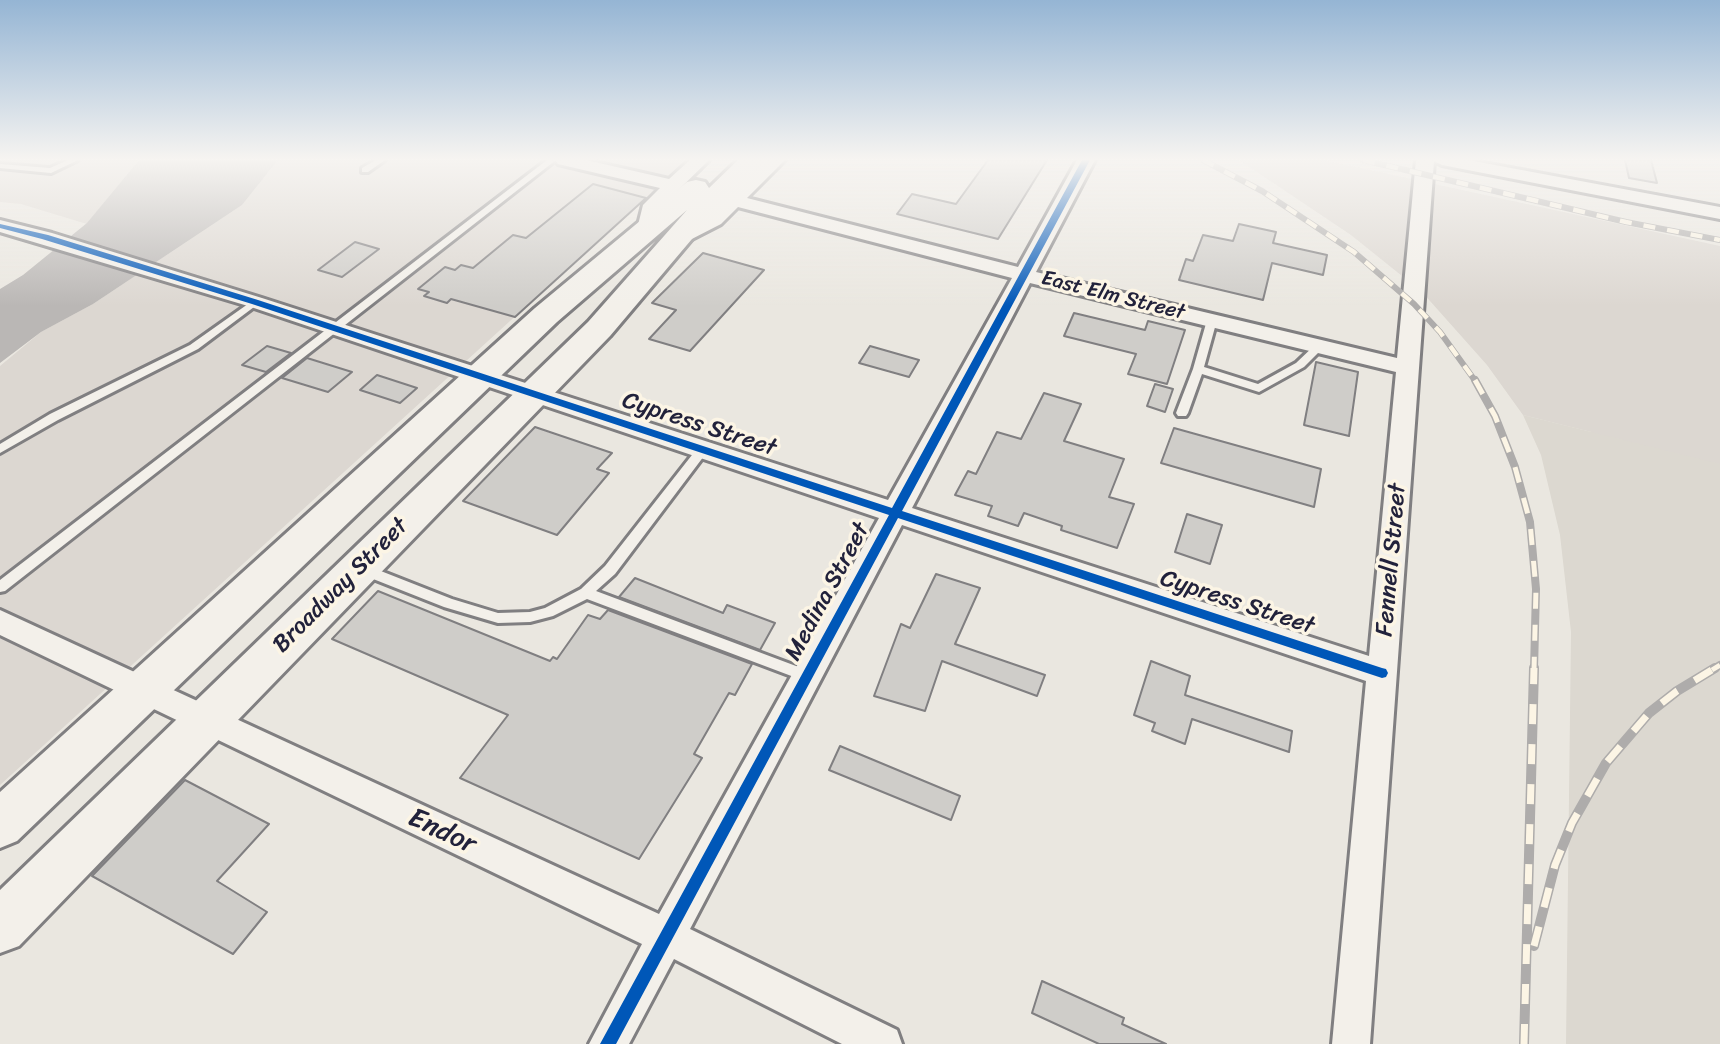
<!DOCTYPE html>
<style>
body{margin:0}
canvas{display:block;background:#eae7e0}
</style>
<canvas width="1720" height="1044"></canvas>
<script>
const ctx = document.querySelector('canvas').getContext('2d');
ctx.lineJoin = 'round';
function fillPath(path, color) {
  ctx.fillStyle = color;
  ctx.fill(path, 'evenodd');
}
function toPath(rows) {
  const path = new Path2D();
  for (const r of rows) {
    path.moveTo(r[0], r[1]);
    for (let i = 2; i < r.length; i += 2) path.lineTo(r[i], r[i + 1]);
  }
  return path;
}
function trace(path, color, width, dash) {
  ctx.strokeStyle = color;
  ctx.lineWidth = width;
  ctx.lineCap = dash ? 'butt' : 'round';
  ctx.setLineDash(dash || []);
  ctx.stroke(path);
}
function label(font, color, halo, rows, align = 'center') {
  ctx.font = font + ' Sriracha,sans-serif';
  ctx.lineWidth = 7;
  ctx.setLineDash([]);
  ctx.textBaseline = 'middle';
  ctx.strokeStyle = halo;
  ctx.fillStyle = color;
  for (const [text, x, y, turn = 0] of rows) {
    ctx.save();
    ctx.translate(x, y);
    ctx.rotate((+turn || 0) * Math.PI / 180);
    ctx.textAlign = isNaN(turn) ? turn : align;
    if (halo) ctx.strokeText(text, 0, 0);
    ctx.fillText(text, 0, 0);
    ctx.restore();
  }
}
fillPath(toPath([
 [0,160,139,160,87,224,21,204,0,202],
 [278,160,687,160,0,785,0,366,41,332,93,304,242,205],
 [1239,160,1324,160,1720,246,1720,544,1591,432,1523,415,1487,365,1422,292,1351,235]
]), '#dcd7d1');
fillPath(toPath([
 [1523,415,1720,464,1720,1044,1566,1044,1571,632,1560,535,1541,455]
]), '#dcd8d0');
fillPath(toPath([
 [139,160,278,160,242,205,93,304,41,332,0,363,0,289,23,275,87,223]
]), '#bab7b5');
const building = toPath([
 [988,160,1047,160,998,239,897,214,912,194,956,204,988,160],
 [1625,160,1651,160,1657,183,1629,178,1625,160],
 [593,184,646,198,515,317,451,299,447,303,424,296,429,292,418,289,445,267,455,270,461,265,473,268,513,235,526,238,593,184],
 [1239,224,1276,232,1273,243,1327,255,1323,275,1272,263,1263,300,1179,280,1186,259,1193,261,1203,235,1233,241,1239,224],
 [355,242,379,249,342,277,318,270,355,242],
 [703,253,764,270,690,351,649,339,676,310,652,303,703,253],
 [1074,313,1145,330,1148,321,1185,330,1167,384,1128,374,1136,354,1064,336,1074,313],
 [267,346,291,353,266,372,242,365,267,346],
 [870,346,919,360,909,377,859,363,870,346],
 [307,358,352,372,328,392,282,378,307,358],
 [1316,362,1358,372,1349,436,1304,425,1316,362],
 [377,375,417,388,400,403,360,390,377,375],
 [1155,384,1173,389,1165,412,1147,406,1155,384],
 [1044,393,1081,404,1064,441,1124,459,1109,497,1134,504,1117,548,1061,530,1062,526,1024,513,1018,526,988,516,992,506,955,495,968,471,976,474,997,432,1021,439,1044,393],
 [535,427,612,453,597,469,609,473,557,535,463,501,535,427],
 [1174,428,1321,469,1314,507,1161,463,1174,428],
 [1187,514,1222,525,1210,564,1175,552,1187,514],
 [936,574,980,588,955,644,1045,675,1037,696,942,661,925,711,874,696,901,624,910,628,936,574],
 [635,578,723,613,727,605,775,623,760,650,619,597,635,578],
 [378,591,550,661,553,657,557,659,588,615,600,619,608,610,752,664,735,695,729,693,694,754,702,758,639,859,460,778,508,715,332,639,378,591],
 [1151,661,1190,676,1185,695,1292,731,1289,752,1192,719,1185,744,1152,731,1155,723,1134,715,1151,661],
 [840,746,960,796,951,820,829,770,840,746],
 [185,780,269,824,217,881,267,912,233,954,92,876,185,780],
 [1042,981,1124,1018,1122,1024,1166,1044,1099,1044,1032,1013,1042,981]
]);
fillPath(building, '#cfcdc9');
trace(building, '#807f81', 2);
const lane = toPath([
 [68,160,78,160,51,173,0,168,0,164,50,168,68,160],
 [376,160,385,160,368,172,362,172,362,168,376,160],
 [547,160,556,160,5,591,0,592,0,580,547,160],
 [255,299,260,302,258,304,198,349,58,420,0,453,0,444,50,414,190,345,255,299],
 [1212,317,1217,320,1204,367,1258,384,1296,363,1316,344,1320,343,1325,346,1304,367,1259,392,1202,374,1188,413,1186,416,1178,416,1176,413,1193,369,1207,320,1212,317],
 [703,445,709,449,707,452,615,574,596,591,812,672,814,676,812,680,807,682,802,680,587,599,553,616,530,622,498,623,444,607,358,573,357,569,358,565,363,564,452,599,498,613,530,612,545,608,581,589,605,566,699,446,703,445]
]);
const street = toPath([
 [555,160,586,160,669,179,690,160,709,160,661,207,657,229,647,235,637,229,643,205,660,188,558,164,555,160],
 [766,160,785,160,747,198,1018,267,1077,160,1095,160,1036,272,1397,358,1416,160,1468,160,1720,207,1720,219,1442,165,1434,161,1370,1044,1332,1044,1366,681,902,525,690,929,897,1030,902,1044,842,1044,674,959,629,1044,589,1044,642,944,0,635,0,610,659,914,879,518,248,306,0,232,0,220,52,233,262,298,888,500,1012,278,738,207,721,224,684,243,670,243,667,239,670,235,707,216,766,160],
 [1030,283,1396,372,1369,656,912,508,1030,283]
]);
const primary = toPath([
 [738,160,766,160,708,220,610,336,19,946,0,953,0,890,588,322,687,210,557,322,17,841,0,848,0,792,535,308,687,182,696,180,705,182,709,188,738,160]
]);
trace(lane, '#807f81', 6);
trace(street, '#807f81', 6);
trace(primary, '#807f81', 6);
fillPath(lane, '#f3f0ea');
fillPath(street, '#f3f0ea');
fillPath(primary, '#f3f0ea');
const railFar2 = toPath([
 [1203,160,1262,191,1354,252,1414,304,1440,332,1476,382],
 [1363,160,1626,222,1720,240]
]);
const railFar1 = toPath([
 [1475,380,1495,416,1515,467,1530,522,1536,589,1534,670],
 [1712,670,1720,665]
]);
const rail = toPath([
 [1534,946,1555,865,1572,823,1606,763,1649,713,1677,691,1715,668],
 [1524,1044,1534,668]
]);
trace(railFar2, '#aeacab', 6);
trace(railFar1, '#aeacab', 8);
trace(rail, '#aeacab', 10);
trace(railFar2, '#fcf5e5', 4.5, [12]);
trace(railFar1, '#fcf5e5', 5, [16]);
trace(rail, '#fcf5e5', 7, [20]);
fillPath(toPath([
 [1082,160,1090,160,902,511,1382,668,1386,669,1388,673,1386,677,1382,678,898,518,616,1044,600,1044,889,515,252,304,42,239,0,228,0,224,48,235,258,300,892,508,1082,160]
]), '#0057b8');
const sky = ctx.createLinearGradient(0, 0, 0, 306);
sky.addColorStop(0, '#95b5d4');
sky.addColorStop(0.52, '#f6f4f1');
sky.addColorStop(1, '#f6f4f100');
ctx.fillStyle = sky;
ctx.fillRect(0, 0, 1720, 306);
label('21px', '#22223b', '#fcf5e5', [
 ["East Elm Street",1113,296,14]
]);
label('24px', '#22223b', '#fcf5e5', [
 ["Cypress Street",699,425,18],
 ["Fennell Street",1392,560,-85],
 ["Broadway Street",341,586,-45],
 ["Medina Street",828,592,-62],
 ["Cypress Street",1237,603,18]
]);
label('28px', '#22223b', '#fcf5e5', [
 ["Endor",442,832,25]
]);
</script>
